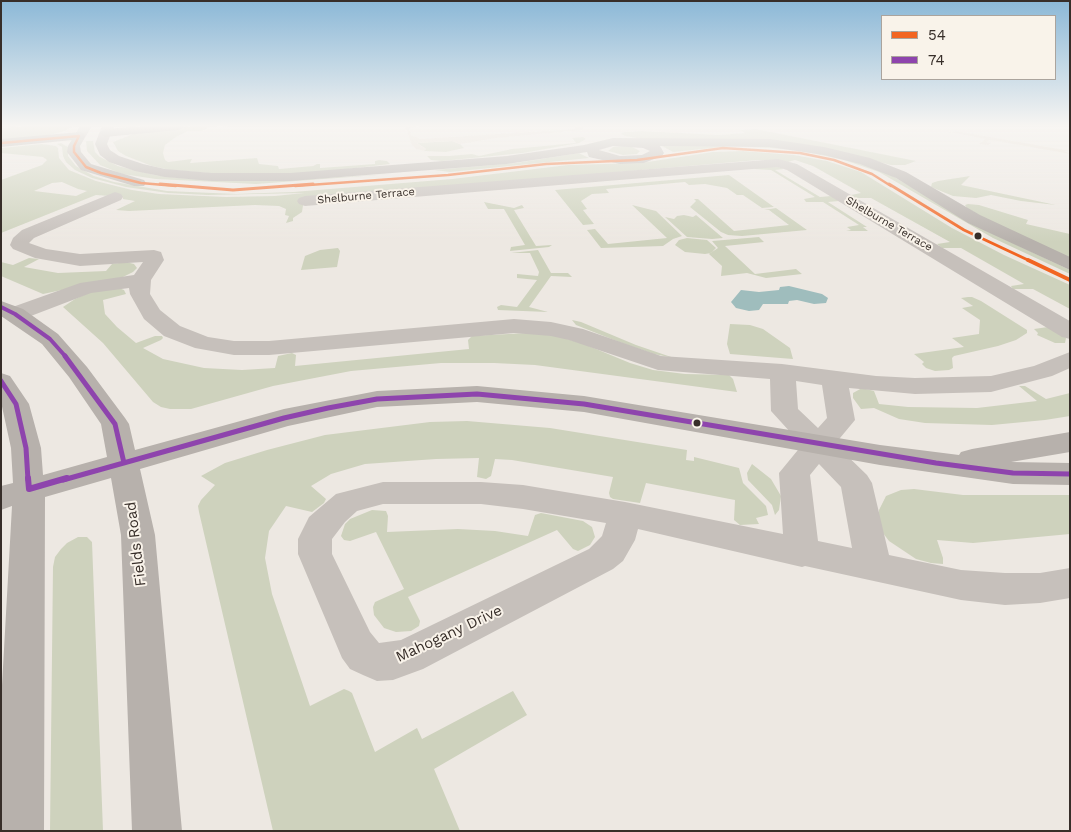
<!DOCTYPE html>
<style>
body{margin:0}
#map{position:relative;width:1071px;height:832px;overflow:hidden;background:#ede8e2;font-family:"Work Sans",sans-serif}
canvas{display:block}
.frame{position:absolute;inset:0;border:2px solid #372e29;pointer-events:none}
.legend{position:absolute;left:881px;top:15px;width:175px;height:65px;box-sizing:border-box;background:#f9f3ea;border:1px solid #aba49d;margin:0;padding:6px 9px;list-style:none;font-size:15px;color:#372e29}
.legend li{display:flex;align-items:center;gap:10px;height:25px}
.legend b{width:25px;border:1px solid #aba49d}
</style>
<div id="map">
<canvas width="1071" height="832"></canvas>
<div class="frame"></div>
<ul class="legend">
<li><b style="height:6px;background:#f26522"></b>54</li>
<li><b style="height:6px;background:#8e44ad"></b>74</li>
</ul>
</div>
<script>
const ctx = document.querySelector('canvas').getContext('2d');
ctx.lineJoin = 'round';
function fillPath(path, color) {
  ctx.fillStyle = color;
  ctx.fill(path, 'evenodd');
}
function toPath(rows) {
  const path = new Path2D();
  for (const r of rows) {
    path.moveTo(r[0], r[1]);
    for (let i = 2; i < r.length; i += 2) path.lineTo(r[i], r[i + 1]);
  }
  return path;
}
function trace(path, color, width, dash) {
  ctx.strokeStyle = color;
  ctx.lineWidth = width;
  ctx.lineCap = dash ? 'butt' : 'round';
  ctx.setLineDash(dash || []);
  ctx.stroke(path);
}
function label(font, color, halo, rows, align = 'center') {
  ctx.font = font + ' "Work Sans",sans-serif';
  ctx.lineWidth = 4;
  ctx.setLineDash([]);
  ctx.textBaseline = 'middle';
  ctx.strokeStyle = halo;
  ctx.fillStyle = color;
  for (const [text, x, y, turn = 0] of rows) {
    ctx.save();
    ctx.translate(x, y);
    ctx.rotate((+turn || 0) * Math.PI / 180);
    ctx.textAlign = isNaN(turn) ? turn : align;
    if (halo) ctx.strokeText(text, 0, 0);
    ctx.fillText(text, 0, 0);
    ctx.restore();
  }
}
fillPath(toPath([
 [25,126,73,126,65,131,46,136,1,141,1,128],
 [193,126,233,126,209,127,202,131,188,131,176,137,165,145,163,153,165,160,168,162,192,159,190,163,257,158,259,164,278,166,279,169,313,166,317,164,320,164,320,168,375,164,375,161,379,160,387,161,390,164,306,174,220,174,170,170,152,166,126,156,118,151,113,142,133,134],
 [756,129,916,161,905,165,891,165,820,147,642,139,625,136,621,134,624,132,642,131,720,135,745,133,740,130],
 [583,137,586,139,579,143,523,153,442,161,431,160,427,156,449,156,472,154,479,156,512,149,576,143,572,138],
 [86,141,93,141,95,152,100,157,118,166,155,175,179,178,273,181,391,174,256,184,156,179,122,174,100,165,87,151],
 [452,141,460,144,464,148,446,152,424,151,426,149,417,143],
 [61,143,68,147,68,156,76,166,94,176,114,182,167,191,236,194,293,192,452,179,568,165,641,163,713,152,743,151,794,155,827,161,861,172,952,228,1004,255,1070,285,1070,309,1033,289,1013,289,1011,286,1024,284,961,248,942,248,937,244,950,242,871,198,855,198,851,195,861,193,813,166,795,160,788,162,758,160,304,199,302,212,293,218,293,221,286,223,289,216,285,215,286,209,279,206,255,205,129,211,116,210,135,201,123,199,123,197,96,195,1,233,1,180,42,165,47,160,43,157,1,153,1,148,42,144,56,146,58,148,59,158,69,170,96,181,132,190,159,194,226,197,275,196,304,193,208,195,168,193,126,187,92,178,75,170,66,162,63,156,62,147,57,144],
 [62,182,78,189,87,191,76,196,34,191,52,183],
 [759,145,810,151,853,161,889,174,985,230,1070,270,1070,274,993,238,879,172,844,160,802,151,772,148,732,146,673,152,662,146],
 [622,146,632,147,640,151,637,154,623,155,608,151,613,147],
 [579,153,589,158,450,172,434,170,516,163],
 [770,164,784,169,775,170,820,197,831,196,839,201,828,202,867,227,863,227,868,231,846,231,851,230,847,227,859,225,823,202,806,202,804,199,815,197,771,170,755,169,755,167],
 [729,175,774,207,762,208,743,195,737,195,727,188,705,184,689,185,685,182,606,189,609,193,592,194,581,201,587,209,583,210,594,224,583,225,555,190],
 [970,176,961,185,1056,205,1021,201,991,195,976,198,953,196,931,187,932,183,938,181],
 [694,199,698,199,734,231,789,225,769,210,764,210,776,208,807,230,742,236,728,235,721,232,690,207,696,201],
 [484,202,514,208,522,205,524,208,514,210,536,246,552,245,549,247,510,251,511,247,525,245,504,209,488,209],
 [968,204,979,205,1028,220,1026,224,1070,234,1070,258,982,217,967,208,965,205],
 [632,205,656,211,682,236,673,239,663,246,601,248,587,230,595,229,608,244,667,238],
 [684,215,693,217,696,215,723,238,712,239,687,237,665,217,674,219,677,216],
 [759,237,764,242,725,246,755,274,796,269,802,274,766,278,747,273,721,276,722,266,709,254,718,248,712,241],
 [687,238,707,240,716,248,711,253,705,254,685,252,675,245,679,240],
 [338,248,340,251,337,267,301,270,305,256,320,250],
 [538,250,551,273,568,273,572,277,551,276,529,307,548,312,498,310,497,307,501,305,517,307,537,280,517,278,517,274,538,276,539,272,530,253,511,253],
 [29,258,39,259,24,267,58,273,106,271,112,264,126,262,134,264,137,268,133,272,123,277,43,294,1,276,1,262,13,265],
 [119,288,124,290,126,294,103,300,105,314,117,327,136,343,155,336,162,336,163,338,161,340,143,348,163,359,204,368,242,370,275,368,278,356,292,353,296,355,295,366,469,349,468,340,472,336,527,333,557,336,584,344,630,363,653,370,685,374,729,375,733,379,737,392,535,365,494,363,441,363,351,371,273,386,191,409,170,409,161,407,153,402,103,343,63,307,75,299,93,291],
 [968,297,972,297,981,301,1027,330,1027,333,1016,340,998,346,954,356,952,358,953,368,949,370,935,371,926,368,922,364,924,362,914,354,964,347,952,338,979,334,980,320,962,308,973,306,961,298],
 [572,320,581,322,636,345,674,358,654,354,619,342,576,325],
 [730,324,750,325,763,329,790,348,793,359,730,354,727,344],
 [1048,327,1066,338,1065,343,1055,343,1037,335,1038,333,1034,329],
 [1019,386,1025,386,1046,399,1070,393,1070,416,1045,420,992,425,925,423,899,419,874,408,861,409,853,398,853,393,862,388,874,391,879,404,908,407,977,408,1037,401],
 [467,421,550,428,687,450,686,460,694,461,694,457,739,468,743,483,766,506,768,515,756,518,759,524,740,525,734,520,735,500,646,483,640,503,613,499,610,497,609,493,613,477,512,460,495,459,491,476,486,479,477,477,479,458,436,459,365,464,331,474,311,486,326,499,324,503,312,512,286,506,269,531,265,558,272,594,310,706,344,689,349,691,352,693,375,752,417,728,422,739,513,691,527,715,434,769,460,831,273,831,199,512,198,506,201,500,215,485,201,476,225,463,267,450,325,435,430,422],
 [752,464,771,479,781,496,779,510,775,515,772,505,748,480,747,473],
 [914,489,963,495,1070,495,1070,534,973,543,937,540,943,558,943,564,931,563,916,559,889,541,883,533,879,519,879,510,886,496,901,490],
 [372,510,386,511,388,516,387,532,458,529,495,531,528,536,535,515,541,513,583,521,592,527,595,537,590,545,578,551,573,549,557,530,408,597,420,621,419,626,411,631,396,632,384,628,374,615,373,607,375,602,404,589,376,532,350,541,344,540,341,536,345,524,350,519],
 [78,537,87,537,92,542,103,831,50,831,53,567,55,557,61,549,67,543]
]), '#ced2bd');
fillPath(toPath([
 [405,126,420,126,409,128,411,135,420,139,575,129,575,126,582,126,583,130,496,138,460,144,452,141,417,143,426,149,424,151,416,149,412,145],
 [956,131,1070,151,1064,151,1070,154,997,141,989,140,987,142,991,143,988,145,979,144,985,139,949,132]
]), '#e6dcd0');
fillPath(toPath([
 [789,286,822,294,828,298,826,303,814,304,797,300,789,301,788,304,763,304,759,310,749,311,736,308,731,302,741,290,759,292,779,290,780,287]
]), '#9fbdbd');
fillPath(toPath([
 [778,159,797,164,1068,320,1070,321,1070,339,1062,337,787,170,777,167,305,206,299,204,297,201,299,198,305,196,778,159],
 [115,192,121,194,123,197,121,200,34,238,29,243,46,249,80,254,154,250,161,252,164,260,151,280,150,294,160,310,180,326,208,337,234,341,269,341,514,319,551,322,583,329,661,356,782,364,876,376,915,378,991,376,1034,366,1070,352,1070,368,1052,376,991,392,915,394,849,388,855,420,835,444,867,475,872,483,889,555,961,570,1005,573,1040,573,1070,568,1070,598,1040,603,1005,605,961,600,805,566,802,567,638,529,635,540,623,561,613,569,423,669,393,680,377,681,363,675,350,669,342,658,298,554,298,539,309,517,336,494,383,482,481,482,523,485,625,502,783,534,779,473,802,445,771,411,770,379,658,370,569,340,551,336,514,333,269,355,234,355,195,348,164,336,144,319,130,294,129,288,91,293,23,319,15,321,7,319,4,314,7,309,80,283,134,275,143,262,80,266,35,258,13,249,10,245,13,238,22,230,115,192],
 [796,381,822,385,827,418,818,428,798,409,796,381],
 [819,464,841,487,852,548,818,541,810,475,819,464],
 [383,504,481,504,523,509,606,523,602,536,589,549,401,640,379,643,370,632,332,554,332,539,345,522,357,511,383,504]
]), '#c6c0bb');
fillPath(toPath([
 [80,126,92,126,80,146,81,152,91,164,144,180,146,183,144,186,134,186,81,170,67,152,68,146,80,126],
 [102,126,114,126,107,144,110,150,119,156,143,164,165,169,212,173,290,173,507,156,584,145,613,138,770,139,824,147,870,158,906,172,980,215,1070,257,1070,270,968,223,896,178,860,164,824,155,770,147,660,146,664,153,662,156,644,163,620,164,589,157,587,152,507,164,290,181,212,181,165,177,135,171,109,162,100,155,95,144,102,126],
 [613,146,643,148,650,151,642,155,620,156,599,150,613,146],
 [1,301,23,309,58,334,87,367,125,418,129,424,135,450,284,409,377,391,477,386,584,396,880,445,959,455,961,452,972,449,1070,432,1070,452,1011,462,1070,463,1070,485,1013,484,880,465,584,412,477,402,377,407,288,426,140,469,155,535,182,831,132,831,121,535,111,478,45,497,44,831,1,831,1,703,12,506,1,510,1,486,13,483,11,448,1,402,1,373,10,376,29,404,41,448,43,475,107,457,101,424,69,377,42,344,1,316,1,301]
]), '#b7b1ac');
fillPath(toPath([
 [79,132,83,133,85,136,83,139,1,147,1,139,79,132]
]), '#aba5a0');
fillPath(toPath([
 [145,126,185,126,179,130,105,137,99,133,105,129,145,126]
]), '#aca7a1');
trace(toPath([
 [79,136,74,146,74,152,86,167,101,173,141,183,176,186],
 [1,143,79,136],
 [295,186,448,175,546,164,637,160,723,148,800,153,834,160,872,174,891,186]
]), '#f26522', 2.5);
trace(toPath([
 [160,184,233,190,313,184],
 [889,184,964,230,1030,261]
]), '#f26522', 3);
trace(toPath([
 [1028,260,1070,280]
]), '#f26522', 4);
trace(toPath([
 [1,307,15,314,50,339,66,357]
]), '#8e44ad', 4);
trace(toPath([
 [65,356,115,424,124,463],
 [1,381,16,404,26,448,28,480],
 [63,480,284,418,328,408,377,399,477,394,584,404,936,463,1013,473,1070,474]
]), '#8e44ad', 5);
trace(toPath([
 [28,478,29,489,67,478]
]), '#8e44ad', 6);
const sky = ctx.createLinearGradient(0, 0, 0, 242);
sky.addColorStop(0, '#8bb8d7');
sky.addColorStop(0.52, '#f7f5f2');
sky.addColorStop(1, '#f7f5f200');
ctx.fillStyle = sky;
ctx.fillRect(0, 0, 1071, 242);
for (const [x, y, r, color] of [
 [978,236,4.5,"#372e29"],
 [697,423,4.5,"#372e29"]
]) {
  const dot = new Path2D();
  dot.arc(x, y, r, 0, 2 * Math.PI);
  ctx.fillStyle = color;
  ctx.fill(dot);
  trace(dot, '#f9f3ea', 2);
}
label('11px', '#372e29', '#f9f3ea', [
 ["Shelburne Terrace",366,196,-5],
 ["Shelburne Terrace",889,224,30]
]);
label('15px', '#372e29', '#f9f3ea', [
 ["Fields Road",136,544,-97],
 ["Mahogany Drive",449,634,-25]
]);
</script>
